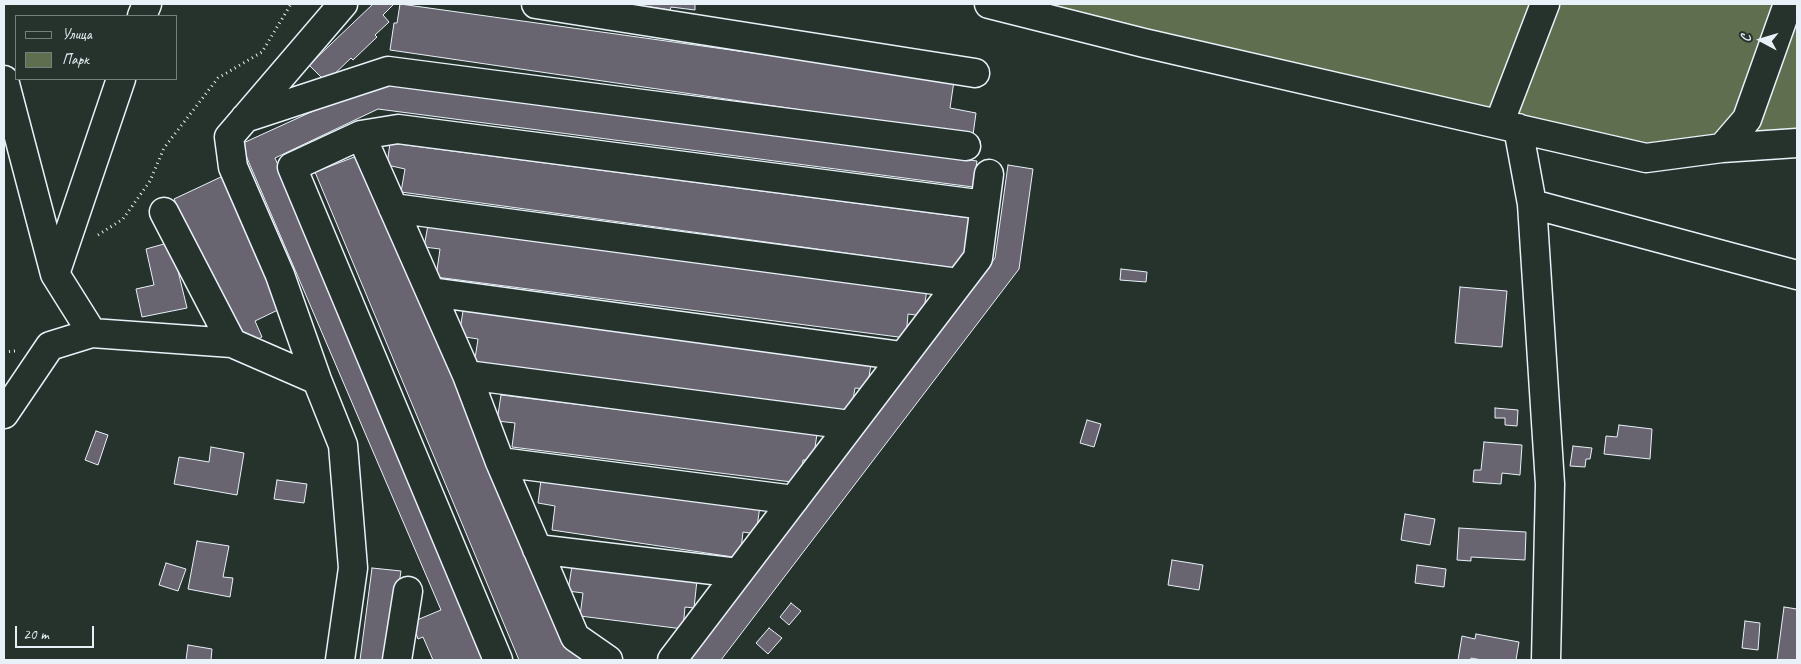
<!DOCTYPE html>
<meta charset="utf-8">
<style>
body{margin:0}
#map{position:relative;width:1801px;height:664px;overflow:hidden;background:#26332d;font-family:Caveat,sans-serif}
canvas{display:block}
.frame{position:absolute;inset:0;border:5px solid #e8f1f8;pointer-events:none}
.legend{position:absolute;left:15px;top:15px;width:162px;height:65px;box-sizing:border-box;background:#26332d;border:1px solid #747f7e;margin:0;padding:6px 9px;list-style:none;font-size:15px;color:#e8f1f8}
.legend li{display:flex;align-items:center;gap:10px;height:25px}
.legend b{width:25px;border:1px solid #747f7e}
.north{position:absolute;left:1736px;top:15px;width:50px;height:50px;-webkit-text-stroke:4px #26332d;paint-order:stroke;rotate:276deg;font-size:14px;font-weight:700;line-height:20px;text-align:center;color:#e8f1f8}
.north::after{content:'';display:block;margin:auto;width:18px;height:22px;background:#e8f1f8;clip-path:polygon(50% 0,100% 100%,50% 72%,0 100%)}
.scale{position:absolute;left:15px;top:626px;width:79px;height:22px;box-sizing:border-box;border:2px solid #e8f1f8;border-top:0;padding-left:6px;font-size:15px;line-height:18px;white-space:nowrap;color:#e8f1f8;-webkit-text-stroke:4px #26332d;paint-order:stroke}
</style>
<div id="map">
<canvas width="1801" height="664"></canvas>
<div class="frame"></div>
<ul class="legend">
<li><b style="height:6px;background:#26332d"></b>Улица</li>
<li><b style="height:14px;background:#606e50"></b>Парк</li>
</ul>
<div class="north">С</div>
<div class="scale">20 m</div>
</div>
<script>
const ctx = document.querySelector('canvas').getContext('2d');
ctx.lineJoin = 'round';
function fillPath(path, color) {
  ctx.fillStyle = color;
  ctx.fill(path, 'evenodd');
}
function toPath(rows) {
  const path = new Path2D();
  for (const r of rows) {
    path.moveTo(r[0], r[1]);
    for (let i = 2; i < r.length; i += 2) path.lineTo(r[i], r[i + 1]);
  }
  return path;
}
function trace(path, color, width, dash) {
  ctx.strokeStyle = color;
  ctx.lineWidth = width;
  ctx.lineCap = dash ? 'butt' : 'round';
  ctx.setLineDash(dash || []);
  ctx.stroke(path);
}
fillPath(toPath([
 [1030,4,1797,4,1797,134,1654,151]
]), '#606e50');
const building = toPath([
 [373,4,394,4,383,15,389,22,375,35,377,37,353,60,351,58,326,82,309,65,373,4],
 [400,4,954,81,950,108,976,113,973,135,390,50,394,23,397,23,400,4],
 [630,4,695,4,695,10,671,7,670,10,630,4],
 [379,81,977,161,973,187,378,109,275,158,489,660,433,660,423,637,418,639,412,622,441,610,241,144,379,81],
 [390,143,969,218,963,269,401,192,405,169,387,165,390,143],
 [362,154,586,660,519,660,315,172,362,154],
 [1008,165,1033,169,1019,269,721,660,689,660,995,258,1008,165],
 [223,176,282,308,255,321,262,337,252,342,239,334,174,199,223,176],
 [428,225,927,289,923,316,908,314,906,338,436,277,440,249,424,247,428,225],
 [171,242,187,308,142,317,136,289,154,285,146,249,171,242],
 [1121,269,1147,272,1146,282,1120,280,1121,269],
 [1460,287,1507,291,1502,347,1455,343,1460,287],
 [463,311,871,364,867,389,855,388,851,411,474,365,478,339,459,336,463,311],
 [501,395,817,434,813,461,803,460,800,483,512,447,515,423,497,421,501,395],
 [1495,408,1518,410,1517,426,1505,425,1505,418,1495,418,1495,408],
 [1087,420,1101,424,1094,447,1080,443,1087,420],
 [1619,425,1652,429,1650,459,1604,454,1606,436,1617,437,1619,425],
 [96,431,108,435,98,465,85,460,96,431],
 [1484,442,1522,445,1520,475,1502,473,1501,484,1473,482,1474,470,1481,470,1484,442],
 [1573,446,1592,448,1590,459,1586,459,1585,467,1570,466,1573,446],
 [211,447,244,453,237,495,174,484,179,457,209,462,211,447],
 [277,480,307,484,304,503,274,499,277,480],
 [541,480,760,506,756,534,743,532,740,558,552,530,555,506,538,503,541,480],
 [1405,514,1435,519,1430,545,1401,540,1405,514],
 [1459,528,1526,532,1525,560,1471,557,1471,561,1457,560,1459,528],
 [197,541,229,546,223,577,233,578,230,597,188,589,197,541],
 [1172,560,1203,565,1199,590,1168,585,1172,560],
 [166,563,186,569,178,591,159,585,166,563],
 [1417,565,1446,569,1444,587,1415,583,1417,565],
 [572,566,697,580,694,608,685,607,683,629,580,616,583,593,568,591,572,566],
 [372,568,401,571,388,660,360,660,372,568],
 [791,603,801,611,789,625,780,617,791,603],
 [1784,607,1797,609,1797,660,1777,660,1784,607],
 [1745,621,1760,623,1758,650,1742,648,1745,621],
 [769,628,782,638,768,654,756,643,769,628],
 [1476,634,1519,642,1516,660,1482,660,1471,658,1470,660,1458,660,1462,636,1475,639,1476,634],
 [188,645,212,649,211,660,186,660,188,645]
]);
fillPath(building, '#696570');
trace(building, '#e8f1f8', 1);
const minor = toPath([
 [536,4,975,73],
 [989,4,1144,43,1646,158,1722,148,1797,143],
 [142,16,147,4],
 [4,80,55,274,92,333],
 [245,118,388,71,966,146],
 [1499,124,1545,4],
 [1518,128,1532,204,1550,484,1546,660],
 [361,135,467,375,500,462,575,637,608,660],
 [1722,148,1747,119,1788,4],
 [1532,204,1797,275],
 [393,208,958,283],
 [164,212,232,343],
 [55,274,121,79],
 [431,292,902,356],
 [467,375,850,425],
 [4,414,50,346,92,333,232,343,317,380],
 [500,462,794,500],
 [537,549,738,573],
 [340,660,353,568,343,445,317,380,280,275,233,167,229,137,343,4],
 [397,660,408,591],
 [498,660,292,167,361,135,398,129,985,205],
 [672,660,978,258,989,174]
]);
trace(minor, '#e8f1f8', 31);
trace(toPath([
 [98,235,123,219,150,181,164,148,218,78,262,52,291,4],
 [4,352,15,351]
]), '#e8f1f8', 3, [1, 4]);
trace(minor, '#26332d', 28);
</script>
